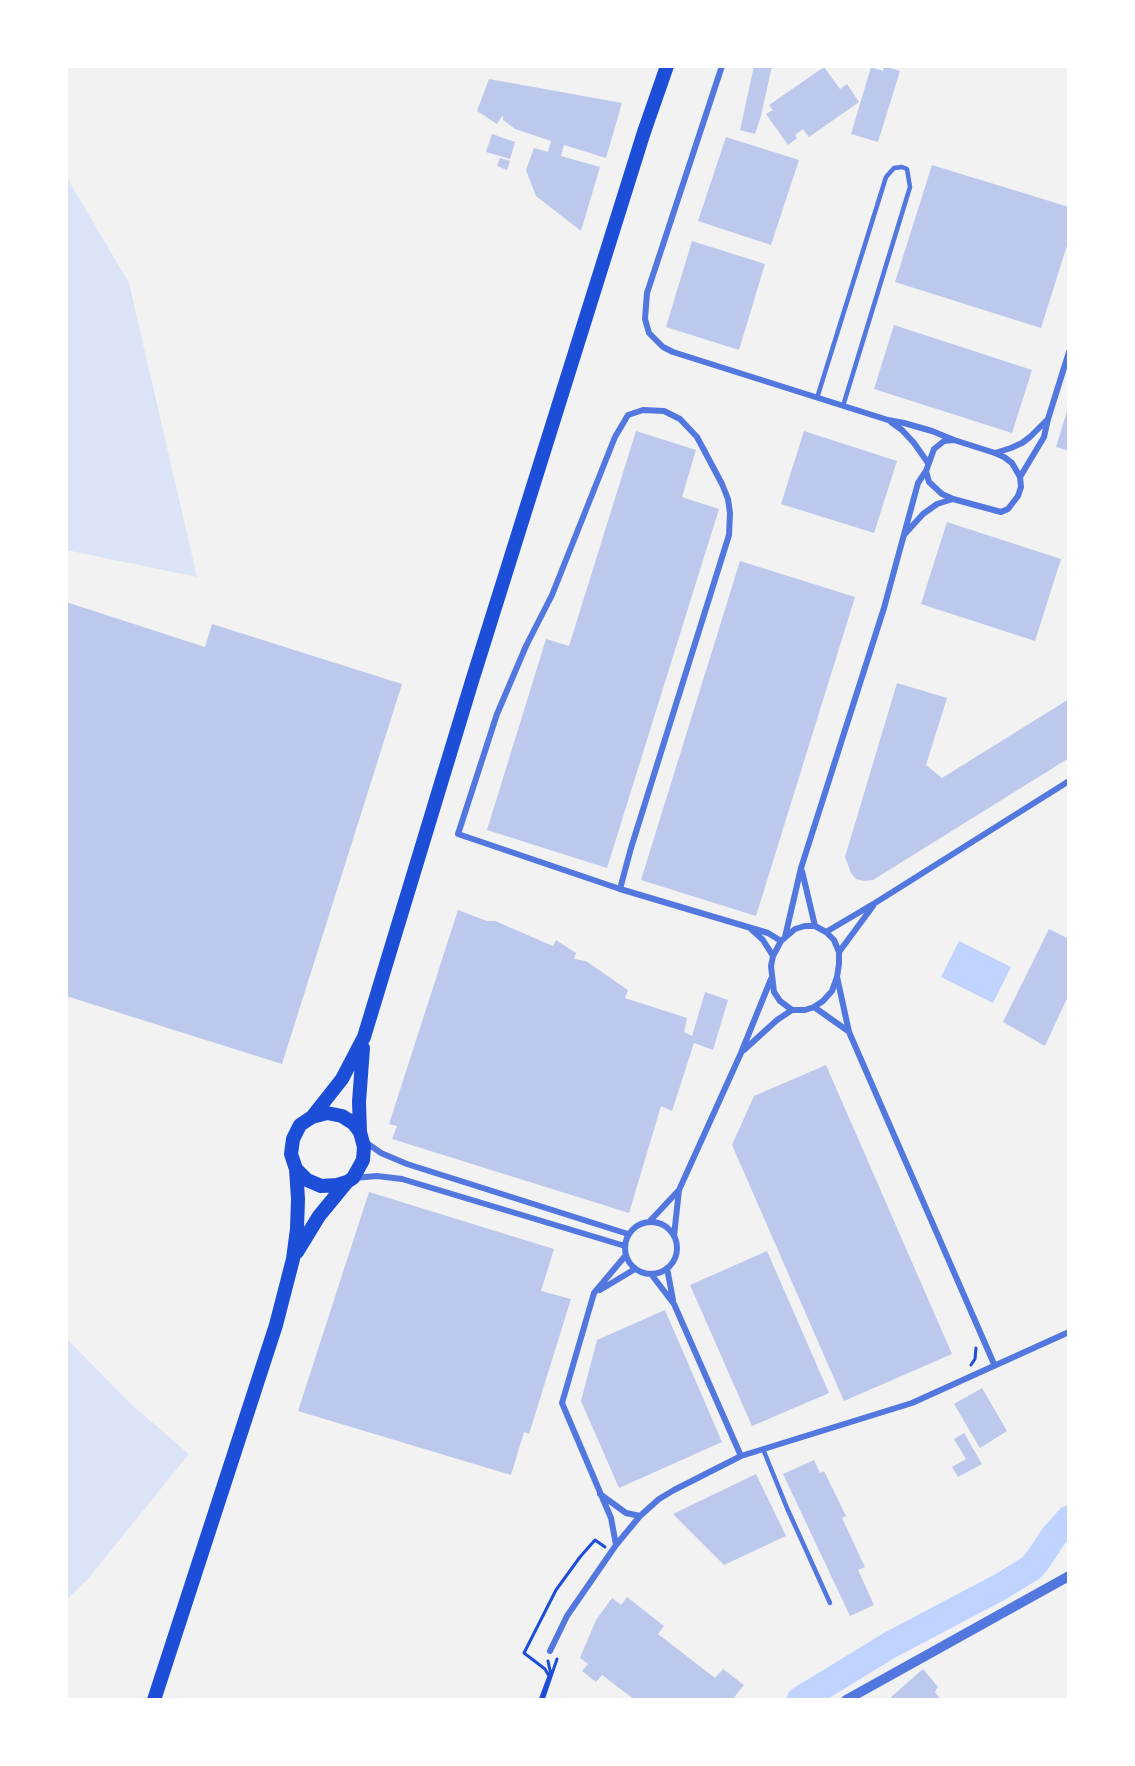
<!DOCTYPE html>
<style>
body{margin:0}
#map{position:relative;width:1135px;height:1766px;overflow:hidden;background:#f2f2f2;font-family:Poppins,sans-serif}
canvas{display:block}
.frame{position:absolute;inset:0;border:68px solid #fff;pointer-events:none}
</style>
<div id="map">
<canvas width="1135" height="1766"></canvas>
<div class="frame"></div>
</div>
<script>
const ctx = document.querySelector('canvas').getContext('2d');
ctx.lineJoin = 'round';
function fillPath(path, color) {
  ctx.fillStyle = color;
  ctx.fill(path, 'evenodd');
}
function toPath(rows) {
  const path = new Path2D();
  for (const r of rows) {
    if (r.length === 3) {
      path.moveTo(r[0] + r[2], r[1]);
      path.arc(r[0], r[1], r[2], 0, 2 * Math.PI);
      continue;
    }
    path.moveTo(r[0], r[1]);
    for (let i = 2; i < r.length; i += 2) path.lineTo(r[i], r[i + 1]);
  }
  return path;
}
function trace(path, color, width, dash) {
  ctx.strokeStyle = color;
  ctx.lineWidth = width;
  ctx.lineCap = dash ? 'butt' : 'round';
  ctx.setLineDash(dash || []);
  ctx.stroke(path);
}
fillPath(toPath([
 [66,176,129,283,197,577,66,550],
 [66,1338,132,1405,189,1454,87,1580,66,1600]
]), '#dbe4f7');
fillPath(toPath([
 [959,941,1011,967,993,1003,941,977]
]), '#bfd3fe');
trace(toPath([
 [800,1700,890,1645,1000,1587,1031,1568,1038,1560,1053,1537,1069,1519]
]), '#bfd3fe', 27);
fillPath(toPath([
 [754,66,772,66,761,116,755,134,740,130],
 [884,66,900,71,878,142,851,134,871,67,883,71],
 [824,67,840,89,847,84,859,102,809,137,803,129,795,135,797,138,788,145,766,114,773,110,769,105],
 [489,79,622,103,606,158,564,145,561,156,600,167,581,231,536,196,526,170,534,148,548,152,551,141,515,129,503,120,503,116,502,116,497,124,477,111],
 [492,134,515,142,510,159,486,152],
 [726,137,799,160,771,245,698,221],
 [500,158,510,161,507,170,497,166],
 [932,165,1069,207,1069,239,1041,328,895,282],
 [692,241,765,264,739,350,666,327],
 [894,325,1032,370,1012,433,874,389],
 [1068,408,1069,408,1069,451,1056,447],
 [636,431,696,450,682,497,719,509,607,868,487,830,546,639,569,646],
 [804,431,897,461,874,533,781,504],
 [947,522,1061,559,1035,641,921,604],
 [740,561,855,597,756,916,641,880],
 [66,602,205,647,212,624,402,684,282,1064,66,996],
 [897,683,947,698,926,765,942,778,1069,699,1069,758,873,880,864,881,856,879,851,873,845,857],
 [458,910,487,921,495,921,553,946,556,940,576,953,574,959,586,961,628,990,625,998,687,1018,684,1032,692,1036,705,992,728,1000,713,1050,694,1043,672,1111,661,1106,629,1213,392,1139,397,1126,389,1124],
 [1049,929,1069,939,1069,994,1045,1046,1003,1022],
 [826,1065,952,1354,844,1401,732,1145,754,1096],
 [369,1192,554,1249,541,1291,571,1299,529,1434,524,1432,511,1475,298,1411],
 [767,1251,829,1393,752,1426,690,1285],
 [665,1310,722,1442,619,1488,581,1401,597,1340],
 [982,1388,1007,1431,980,1448,954,1404],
 [964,1433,982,1464,958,1477,952,1467,966,1459,954,1439],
 [814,1460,820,1473,824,1471,846,1516,842,1518,865,1567,858,1570,874,1605,850,1616,783,1474],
 [756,1474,786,1536,724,1565,673,1514],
 [627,1597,664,1626,658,1634,715,1678,723,1669,744,1685,732,1700,635,1700,602,1675,596,1682,582,1671,588,1664,580,1658,596,1620,612,1598,621,1605],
 [923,1669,938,1687,935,1692,941,1700,893,1700,891,1697]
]), '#bdc9ec');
trace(toPath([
 [971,1365,975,1359,976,1348],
 [548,1661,551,1675],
 [540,1700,549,1676,545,1669,524,1653,556,1590,580,1557,595,1540,605,1547],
 [543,1700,557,1659]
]), '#1d4ed8', 3);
trace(toPath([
 [817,398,886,177,894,168,902,167,907,169,910,187,843,406],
 [763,1449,787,1508,830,1603]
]), '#5277de', 4.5);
trace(toPath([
 [722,66,647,293,645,319,649,333,663,347,673,352,888,420,904,423,932,431,954,440],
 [891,422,902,430,914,443,928,463],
 [954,440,995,453,1004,457,1012,463,1020,477,1021,487,1018,496,1008,509,1001,512,953,499,942,494,929,482,926,471,934,449,944,441,954,440],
 [995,453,1011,448,1022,443,1030,437,1048,419],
 [1020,477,1044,437,1048,419,1069,352],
 [904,535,923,514,937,504,953,499],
 [802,871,815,926],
 [620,889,631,848,729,535,730,513,728,499,722,484,697,437,680,419,664,411,643,410,628,415,615,437,552,595,526,646,497,714,458,834,620,889,768,933,781,941],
 [805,926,815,926,826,932,834,940,839,952,839,964,837,977,832,991,823,1001,814,1007,805,1010,792,1010,780,1001,774,992,771,966,773,956,781,941,795,929,805,926],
 [751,929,763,940,773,956],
 [826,932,875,903,1069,781],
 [785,937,801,868,884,608,918,483,926,471],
 [839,952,873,906],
 [837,977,849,1032,994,1364],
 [814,1007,848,1031],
 [744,1050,777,1020,792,1010],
 [364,1141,381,1153,407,1164,628,1234],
 [353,1178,377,1176,402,1179,625,1246],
 [649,1222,679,1190],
 [651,1248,26],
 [674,1236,679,1190,741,1053,771,979],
 [667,1268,673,1300],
 [651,1274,674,1304,741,1456],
 [600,1290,635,1269],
 [600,1494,626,1513,640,1516],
 [616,1545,611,1518,562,1403,594,1293,626,1255],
 [550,1651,567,1616,616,1545,640,1516,659,1499,674,1490,741,1456,912,1403,1069,1332]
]), '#5277de', 6);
trace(toPath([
 [846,1700,1069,1576]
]), '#5277de', 10);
trace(toPath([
 [312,1117,327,1113,342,1116,353,1123,360,1132],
 [296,1169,307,1180,321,1186,337,1185,347,1182],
 [297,1252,319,1216,347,1182,353,1178,363,1160,364,1147,360,1132,359,1102,363,1048],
 [154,1700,276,1325,293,1259,297,1229,298,1199,296,1169,291,1154,293,1139,300,1125,312,1117,342,1079,364,1037,472,681,644,132,667,66]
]), '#1d4ed8', 14);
</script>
